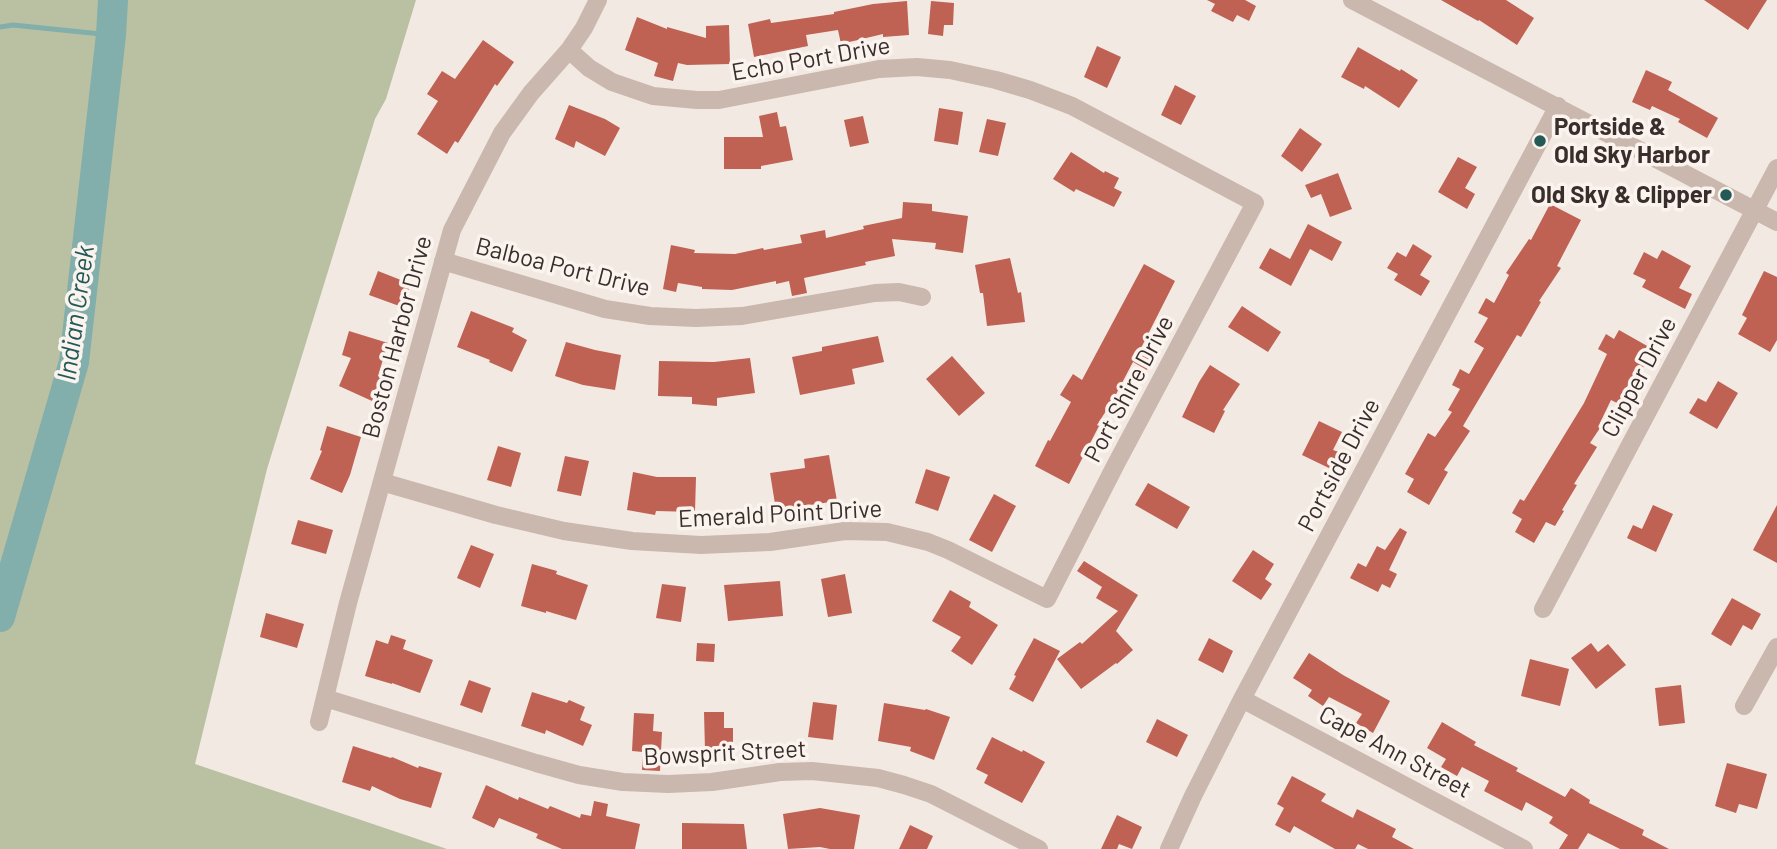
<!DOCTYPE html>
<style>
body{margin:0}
canvas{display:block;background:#f2e9e2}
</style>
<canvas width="1777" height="849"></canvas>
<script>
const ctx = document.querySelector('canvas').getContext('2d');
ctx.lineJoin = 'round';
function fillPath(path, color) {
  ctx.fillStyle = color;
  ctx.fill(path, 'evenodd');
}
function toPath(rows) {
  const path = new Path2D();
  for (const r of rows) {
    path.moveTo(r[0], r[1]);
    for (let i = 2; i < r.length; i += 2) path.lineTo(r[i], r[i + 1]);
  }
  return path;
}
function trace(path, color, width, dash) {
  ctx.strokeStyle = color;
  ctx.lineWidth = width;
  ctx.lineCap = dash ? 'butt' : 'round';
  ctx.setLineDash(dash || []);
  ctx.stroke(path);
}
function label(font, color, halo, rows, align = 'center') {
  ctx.font = font + ' Barlow,sans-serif';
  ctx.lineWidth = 7;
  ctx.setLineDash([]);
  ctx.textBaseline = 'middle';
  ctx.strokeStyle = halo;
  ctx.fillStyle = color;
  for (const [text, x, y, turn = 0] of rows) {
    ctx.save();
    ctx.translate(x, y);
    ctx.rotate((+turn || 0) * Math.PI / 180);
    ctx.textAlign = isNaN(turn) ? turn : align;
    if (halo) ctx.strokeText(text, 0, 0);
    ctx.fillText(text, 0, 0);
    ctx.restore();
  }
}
fillPath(toPath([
 [0,0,416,0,386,99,375,119,267,469,195,764,447,849,0,849]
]), '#bac1a2');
trace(toPath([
 [0,27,13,25,111,35]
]), '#82aeab', 5);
trace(toPath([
 [0,617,74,362,111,35,113,0]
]), '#82aeab', 30);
fillPath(toPath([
 [1207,0,1245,0,1256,6,1249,21,1237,15,1233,22,1211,11,1215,4],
 [1441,0,1506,0,1534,18,1517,45,1479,20,1478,21],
 [1704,0,1767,0,1748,30],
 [907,1,909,35,883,37,883,34,841,44,838,30,806,35,808,46,754,57,748,24,770,19,771,23,834,14,834,12,873,4],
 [931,1,954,3,953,25,944,25,943,36,928,34],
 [637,17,667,29,667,27,706,38,706,26,729,25,730,64,687,65,678,63,673,81,654,76,658,63,625,50],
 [483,40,514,62,497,86,495,84,458,143,455,141,447,154,417,134,438,101,427,94,442,71,455,79],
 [1097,46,1121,57,1107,88,1084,77],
 [1358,47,1400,71,1401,69,1418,80,1399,108,1365,86,1364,89,1341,77],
 [1646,70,1672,82,1668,90,1718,118,1707,138,1678,122,1680,119,1652,106,1650,110,1632,102],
 [1175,85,1196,96,1181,125,1161,115],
 [569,105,605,119,620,128,605,156,576,141,574,148,555,139],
 [939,108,963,112,958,145,934,141],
 [777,112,780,127,786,126,793,160,761,166,761,169,724,169,724,137,763,137,759,116],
 [863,116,869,143,850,147,844,120],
 [987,119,1006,123,998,156,979,152],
 [1300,128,1322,144,1302,172,1281,156],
 [1071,152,1104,173,1105,171,1119,178,1114,188,1122,192,1114,207,1076,189,1074,192,1053,179],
 [1458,157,1477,167,1465,188,1475,194,1467,209,1438,192],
 [1338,173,1352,209,1330,217,1321,194,1311,198,1305,185],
 [903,202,932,204,932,211,968,216,963,253,935,249,936,243,892,239,895,256,865,262,866,265,804,278,807,293,792,296,789,281,776,284,776,281,732,290,702,289,702,287,678,283,676,292,663,289,671,245,695,250,694,253,735,254,763,248,764,250,802,243,800,235,825,230,826,238,864,229,863,226,902,218],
 [1550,204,1581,220,1557,266,1561,268,1539,301,1541,302,1521,337,1517,335,1463,426,1470,431,1444,470,1448,472,1429,505,1407,492,1414,479,1405,474,1428,433,1435,437,1452,412,1448,410,1460,389,1452,385,1460,369,1469,374,1484,348,1474,342,1488,318,1478,313,1486,298,1494,303,1509,275,1506,273,1529,239,1531,240],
 [1308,224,1342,242,1332,261,1310,249,1291,286,1259,268,1270,248,1290,259],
 [1413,244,1432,256,1420,275,1430,281,1421,296,1394,280,1398,274,1387,268,1397,252,1406,257],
 [1662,250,1691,266,1679,288,1692,294,1685,309,1642,287,1646,280,1633,274,1644,252,1657,259],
 [1010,258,1018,293,1021,292,1025,322,987,326,983,293,980,293,975,265],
 [1144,264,1175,281,1140,350,1154,357,1147,370,1133,362,1113,400,1097,425,1099,426,1069,484,1035,466,1048,440,1050,441,1071,402,1060,395,1073,374,1082,380],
 [378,271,411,284,402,307,369,295],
 [1764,271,1777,277,1777,340,1770,352,1738,334,1747,318,1742,315],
 [1242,306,1281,332,1268,352,1228,327],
 [471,311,514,328,512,332,527,340,512,372,489,362,490,360,457,347],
 [1619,330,1649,347,1639,363,1644,366,1633,385,1629,383,1619,404,1611,400,1598,427,1600,428,1590,443,1597,447,1574,484,1577,485,1562,510,1564,511,1555,526,1546,522,1534,543,1515,532,1522,519,1512,513,1520,499,1524,501,1584,403,1607,354,1598,349,1606,334,1614,339],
 [349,331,388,343,378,376,382,378,372,401,339,386,351,358,342,355],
 [878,336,884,362,852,369,855,384,800,395,792,357,822,351,822,347],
 [566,342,595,350,621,355,615,390,583,385,555,376],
 [952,356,985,393,959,416,926,379],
 [750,358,755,393,717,398,717,406,692,404,692,397,658,396,659,361,714,362],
 [1210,365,1240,384,1223,410,1225,411,1214,433,1182,417,1199,382],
 [1718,381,1738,393,1717,429,1689,413,1698,398,1706,402],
 [1319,421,1342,432,1333,450,1339,452,1331,469,1302,455],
 [327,426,361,437,350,475,342,493,310,479,322,451,320,450],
 [498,446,521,453,511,487,487,480],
 [829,455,837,501,776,510,770,473,805,468,804,459],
 [565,456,589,461,581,496,557,491],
 [926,469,950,477,938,511,915,503],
 [633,472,657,477,696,477,695,512,656,511,655,515,627,510],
 [1148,483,1190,507,1177,529,1135,505],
 [994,494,1016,506,992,552,969,540],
 [1653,505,1673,514,1656,552,1627,538,1633,525,1642,529],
 [1777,505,1777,563,1753,550],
 [298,520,333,530,326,554,291,544],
 [1400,528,1407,532,1389,570,1397,574,1390,588,1382,584,1378,592,1350,578,1358,563,1366,567,1377,546,1385,550],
 [471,545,494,554,480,588,457,578],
 [1253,550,1274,564,1265,579,1272,584,1261,600,1232,581],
 [1084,561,1138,595,1116,631,1133,650,1117,664,1116,663,1081,689,1057,659,1080,642,1082,644,1118,611,1096,598,1102,587,1077,571],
 [532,564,557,571,556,574,588,585,576,620,546,611,546,613,521,606],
 [845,574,852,613,828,617,821,579],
 [780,581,783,616,728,621,724,585],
 [662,584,686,587,681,622,656,618],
 [950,590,971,602,969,607,998,625,972,665,951,651,961,637,932,621],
 [1732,598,1761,614,1752,630,1743,625,1731,646,1711,634],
 [266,613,304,624,297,648,260,637],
 [391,635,406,640,403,649,433,660,420,693,392,683,392,684,365,676,376,640,388,644],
 [1034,638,1060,651,1033,702,1009,689,1016,676,1014,675],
 [1209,638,1233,651,1223,673,1198,660],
 [697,643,715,644,714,662,696,661],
 [1591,643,1598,652,1608,644,1626,665,1596,689,1571,658],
 [1309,653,1343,675,1390,701,1373,733,1356,723,1362,714,1329,697,1323,706,1308,696,1312,690,1293,678],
 [1530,659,1569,669,1560,706,1521,696],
 [469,680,491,688,482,713,460,705],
 [1681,685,1685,723,1659,726,1655,688],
 [532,692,567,703,569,700,585,707,580,720,592,725,583,746,546,730,545,734,521,726],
 [813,702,837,705,833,740,808,737],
 [884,703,925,710,926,709,950,717,934,760,910,751,911,747,878,741],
 [704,712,724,712,724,728,733,728,733,750,705,750],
 [634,713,654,714,653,731,662,732,660,771,642,770,643,752,632,751],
 [1157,719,1188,735,1177,757,1146,742],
 [1442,722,1476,742,1474,745,1518,768,1516,771,1565,797,1571,788,1590,800,1589,803,1644,830,1642,835,1669,849,1620,849,1588,833,1578,849,1559,849,1568,835,1549,823,1553,817,1526,802,1522,811,1484,791,1489,781,1462,767,1457,776,1441,767,1446,759,1427,748],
 [992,737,1022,752,1023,750,1045,762,1022,803,984,783,988,775,976,769],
 [353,746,391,758,392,757,418,768,419,766,442,773,431,808,400,799,372,786,370,791,342,782],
 [1727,763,1767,774,1757,809,1739,804,1736,813,1715,806],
 [1292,776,1326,794,1321,801,1353,818,1357,809,1396,829,1392,837,1414,849,1368,849,1358,844,1355,849,1335,849,1294,826,1290,833,1275,825,1284,808,1277,804],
 [486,785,518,800,519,797,548,809,550,806,580,818,581,814,591,816,594,801,608,804,606,816,640,824,635,849,562,849,536,838,538,834,499,818,494,828,472,818],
 [820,808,860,815,854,849,830,849,820,847,788,849,783,814],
 [1117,815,1142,827,1132,849,1119,844,1117,849,1101,849],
 [682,823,744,824,747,849,682,849],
 [910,825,933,836,927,849,899,849]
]), '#bf6253');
trace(toPath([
 [1352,0,1777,222],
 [443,261,605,309,650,316,696,318,742,316,875,293,899,292,922,297],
 [382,482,496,515,564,531,632,541,701,545,770,542,845,531,887,532,928,542,948,550,1047,599,1116,464,1255,203,1072,106,1030,90,996,80,950,70,917,67,879,69,719,100,697,100,653,96,612,82,589,68,569,50],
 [1543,609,1777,168],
 [325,698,536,763,579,775,623,782,668,784,712,782,780,772,812,771,878,778,904,785,931,794,1039,849],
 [1242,699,1524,849],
 [1744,706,1777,647],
 [319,722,348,603,452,230,502,133,531,93,569,50,584,28,598,0],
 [1169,849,1193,796,1242,699,1558,106]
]), '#cab8ae', 18);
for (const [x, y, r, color] of [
 [1540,141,7,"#235957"],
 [1726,195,7,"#235957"]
]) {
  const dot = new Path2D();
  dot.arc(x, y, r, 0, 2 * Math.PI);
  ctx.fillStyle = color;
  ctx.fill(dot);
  trace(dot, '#faf3ee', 2.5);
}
label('24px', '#392e2c', '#faf3ee', [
 ["Echo Port Drive",811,59,-10],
 ["Balboa Port Drive",563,267,14],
 ["Boston Harbor Drive",397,337,-75],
 ["Clipper Drive",1639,377,-62],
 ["Port Shire Drive",1129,389,-62],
 ["Portside Drive",1339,465,-62],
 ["Emerald Point Drive",780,514,-3],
 ["Cape Ann Street",1395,752,28],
 ["Bowsprit Street",725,753,-3]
]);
label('bold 24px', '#392e2c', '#faf3ee', [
 ["Portside &",1554,127],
 ["Old Sky Harbor",1554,155],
 ["Old Sky & Clipper",1712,195,"right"]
], 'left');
label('italic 26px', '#235957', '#faf3ee', [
 ["Indian Creek",76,313,-82]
]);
</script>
